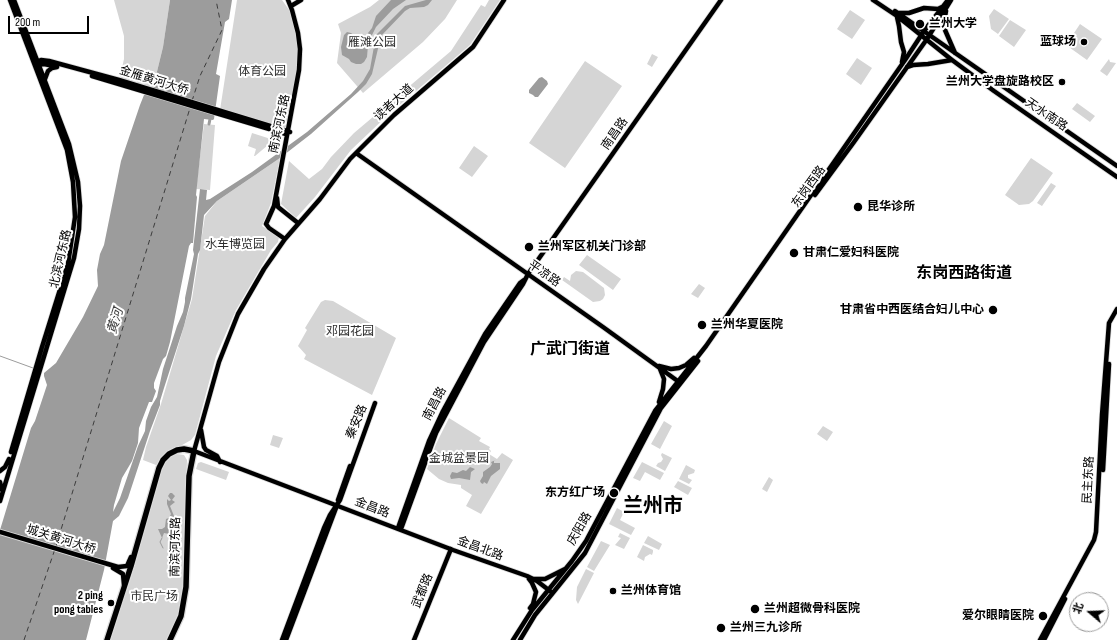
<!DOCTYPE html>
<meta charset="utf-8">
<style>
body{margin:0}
#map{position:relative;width:1117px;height:640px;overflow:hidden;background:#fff;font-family:"Sofia Sans Condensed","Noto Sans SC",sans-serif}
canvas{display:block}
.north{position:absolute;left:1069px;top:592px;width:40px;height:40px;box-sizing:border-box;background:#fff;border:1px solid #999;border-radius:50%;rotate:289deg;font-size:11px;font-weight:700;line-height:16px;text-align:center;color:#000}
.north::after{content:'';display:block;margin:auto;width:14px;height:18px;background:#000;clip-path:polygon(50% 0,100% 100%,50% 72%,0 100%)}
.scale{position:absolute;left:8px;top:16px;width:81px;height:18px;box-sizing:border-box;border:2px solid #000;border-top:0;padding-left:5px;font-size:12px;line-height:14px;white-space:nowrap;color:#000;-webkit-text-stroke:3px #fff;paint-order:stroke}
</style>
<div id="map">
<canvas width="1117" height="640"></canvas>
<div class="north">北</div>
<div class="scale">200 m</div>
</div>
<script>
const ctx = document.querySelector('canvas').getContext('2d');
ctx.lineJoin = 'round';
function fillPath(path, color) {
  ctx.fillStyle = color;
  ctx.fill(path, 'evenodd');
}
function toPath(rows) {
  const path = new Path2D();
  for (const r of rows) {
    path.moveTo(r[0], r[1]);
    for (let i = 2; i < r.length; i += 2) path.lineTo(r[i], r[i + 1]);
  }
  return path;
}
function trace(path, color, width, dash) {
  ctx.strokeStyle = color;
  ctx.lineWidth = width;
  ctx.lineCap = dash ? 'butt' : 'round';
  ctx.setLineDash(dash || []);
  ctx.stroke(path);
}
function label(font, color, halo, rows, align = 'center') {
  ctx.font = font + ' "Sofia Sans Condensed","Noto Sans SC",sans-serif';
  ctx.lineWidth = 4;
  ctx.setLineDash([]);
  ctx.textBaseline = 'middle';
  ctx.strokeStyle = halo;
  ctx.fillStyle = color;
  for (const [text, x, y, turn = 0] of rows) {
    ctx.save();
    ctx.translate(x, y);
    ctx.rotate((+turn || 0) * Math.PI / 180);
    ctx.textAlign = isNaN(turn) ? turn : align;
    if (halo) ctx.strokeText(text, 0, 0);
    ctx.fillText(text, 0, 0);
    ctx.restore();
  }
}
fillPath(toPath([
 [114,0,170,0,163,47,152,92,119,81,124,59,124,36],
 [237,0,282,0,292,14,300,47,297,79,286,131,220,110],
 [379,0,457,0,445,19,423,42,363,93,337,63,341,33,338,24,370,7],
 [489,0,500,0,470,45,389,114,351,150,315,197,296,218,281,204,289,161,309,179,322,169,331,157,354,133,451,51,481,5,485,7],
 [994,9,1009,19,998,34,991,29,989,16],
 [850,10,865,20,852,39,837,29],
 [1010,20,1026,30,1014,47,999,36],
 [1080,24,1102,39,1087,60,1066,45],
 [652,54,658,57,652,67,647,64],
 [857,58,872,68,861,85,846,74],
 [1109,59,1110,62,1116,63,1107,76,1100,71],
 [585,61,622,86,565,168,529,143],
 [1077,103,1095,116,1090,122,1072,109],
 [204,124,215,125,210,190,196,189],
 [252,133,274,140,255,156,254,156,256,149,248,146],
 [474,146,488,156,472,177,459,168],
 [280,158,271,203,262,226,279,237,278,242,271,250,236,310,216,356,195,435,191,440,168,453,156,465,143,460,146,447,161,404,192,299,205,216,217,201],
 [1031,158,1053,173,1033,201,1029,204,1019,205,1005,195],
 [1051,183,1056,186,1042,206,1037,203],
 [587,255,621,279,613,290,579,265],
 [576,271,583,272,604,288,605,295,603,299,600,301,593,302,562,280,564,277,570,281,571,275],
 [699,284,705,288,698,298,691,294],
 [325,300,333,301,396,338,372,395,304,359,306,355,298,346,307,330,305,328,321,302],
 [449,418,481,438,479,441,490,447,489,449,491,451,489,454,497,459,502,453,513,460,481,514,466,506,472,495,461,488,461,485,448,483,439,479,427,469,436,444],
 [664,421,672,426,660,449,651,444],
 [823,426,833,432,827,441,817,434],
 [273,435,283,438,279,448,270,445],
 [662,453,672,458,665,471,656,466,658,463,661,462,663,459,661,455],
 [177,454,184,455,187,460,183,592,182,602,176,620,166,640,110,640,163,466,171,456],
 [201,462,229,472,226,480,196,469,198,463],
 [642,462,664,473,660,480,645,472,640,481,633,478],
 [686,465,695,470,694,473,688,475,688,478,692,480,689,484,679,479],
 [769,477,773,480,767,492,762,489],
 [678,481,692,488,688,495,674,487],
 [617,508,624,512,620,520,635,528,631,535,609,524],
 [620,533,630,538,624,549,615,545,621,538,618,537],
 [648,536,662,544,659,550,644,543],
 [601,541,610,545,594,571,587,567],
 [643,545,653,550,653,552,652,555,650,554,645,557,644,561,637,557],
 [586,569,594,573,578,604,576,600,577,587]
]), '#d5d5d5');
fillPath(toPath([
 [170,0,232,0,229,19,225,22,216,74,220,76,214,119,213,120,204,119,196,195,197,197,193,243,191,243,189,246,170,342,166,356,163,359,154,383,154,388,156,391,152,402,149,402,139,428,138,443,132,461,122,478,114,505,113,512,120,498,138,446,145,431,146,421,151,407,157,397,163,369,177,326,183,312,185,302,185,298,194,254,193,250,200,189,207,190,206,200,210,199,252,172,307,132,351,94,363,81,370,69,376,35,405,6,426,0,432,0,428,5,424,7,410,8,405,11,381,36,372,74,366,84,358,92,311,134,280,158,217,201,204,215,200,250,198,254,191,299,184,326,164,388,160,401,160,405,150,431,128,498,119,516,113,521,104,570,86,640,0,640,0,530,31,428,35,421,47,385,44,376,44,373,56,363,83,317,98,286,97,270,100,254,104,245,121,161,140,105,144,95,152,92,163,47],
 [391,0,406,0,393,9,376,27,371,37,368,45,367,57,364,62,361,64,356,64,351,62,349,59,342,55,341,47,344,35,347,32,351,33,355,36,357,48,360,49,363,49,368,33,372,28,376,16],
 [542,77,547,81,548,84,538,97,535,97,533,95,529,93,529,90,539,78],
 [496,460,494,461,494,463,500,463,500,469,491,476,487,484,484,482,483,484,481,483,480,481,483,476,483,472,490,467,492,464,491,462],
 [470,467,475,469,471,472,470,480,459,478,451,479,450,476,452,472,457,473,463,470,466,471],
 [170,493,172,493,175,496,172,500,175,502,170,506,174,516,169,534,164,533,162,538,158,529,162,529,165,527,166,519,169,518,171,514,167,504,167,499,169,501,171,500,168,496]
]), '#9c9c9c');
trace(toPath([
 [0,356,33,368],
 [162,538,160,542,163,548]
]), '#9c9c9c', 1);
trace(toPath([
 [208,116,210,119,209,124]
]), '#9c9c9c', 3);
trace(toPath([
 [192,101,200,76,222,30,216,0],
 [56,546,190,108],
 [24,640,55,549]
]), '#3d3d3d', 1, [5, 4]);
const major = toPath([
 [10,0,67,150,73,182,75,217,68,264,42,347,11,452],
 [504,0,473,47,394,115,350,159,320,199,285,239,264,269,238,314,219,362,194,451,453,550,527,576,537,581,550,591],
 [873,0,897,16,952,60,994,91,1117,177],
 [291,6,301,0],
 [895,11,1117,166],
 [946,11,944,23,945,30,955,53],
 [899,13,909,13,924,8,938,9,942,7],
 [897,17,899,26,901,42,904,52,902,62],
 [36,62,41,60,49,61,119,80,290,132],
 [38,65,44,64,54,66],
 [907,67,913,65,928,64,952,60],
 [92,76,286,134],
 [45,79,48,71,52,68,57,67],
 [356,153,603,327,679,382],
 [815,195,854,142,927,39,951,0],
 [277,198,278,207,298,223],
 [285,239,269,228,266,224,274,206,299,70,300,49,298,33,292,10,288,0],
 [659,366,671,369,679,368,686,365,694,358],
 [659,402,663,389,664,379,660,369],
 [201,430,204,447,206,450,217,456,220,462],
 [1103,470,1109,364],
 [0,471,5,467,9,459],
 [0,482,2,490],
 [338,500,350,466],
 [0,501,74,258,79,229,80,206,78,182,69,144,14,0],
 [398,528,429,441,443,411,485,334,520,283,524,280],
 [401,529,436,433,484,342,523,284,528,274,721,0],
 [0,532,118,567,127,566,131,557],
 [113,568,123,574,124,585],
 [529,579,532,583,536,592,533,604,530,608],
 [534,579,545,579,565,569],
 [282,640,324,528,330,515,340,500,375,403],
 [286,640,336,508],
 [414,640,451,549],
 [513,640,532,610,572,561,586,541,655,411,706,346,905,60,924,31,948,0],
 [520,640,535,615,585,553,661,408,698,361],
 [1040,640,1094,540,1096,532,1102,415,1109,323,1117,309],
 [1044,640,1065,599]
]);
const highway = toPath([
 [107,640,131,566,159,468,163,460,169,454,177,450,184,449,194,451,189,476,186,587,181,616,170,640]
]);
trace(major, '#dbdbdb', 6);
trace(highway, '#dbdbdb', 8);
trace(major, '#000', 4.5);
trace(highway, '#000', 5.5);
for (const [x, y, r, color] of [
 [920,24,5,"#000"],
 [1084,42,4,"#000"],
 [1062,82,4,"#000"],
 [858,207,5,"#000"],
 [529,247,5,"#000"],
 [794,253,5,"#000"],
 [993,310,5,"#000"],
 [702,325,5,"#000"],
 [614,493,5,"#000"],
 [613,591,4,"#000"],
 [111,603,4,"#000"],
 [755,609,5,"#000"],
 [1043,616,5,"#000"],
 [721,628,5,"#000"]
]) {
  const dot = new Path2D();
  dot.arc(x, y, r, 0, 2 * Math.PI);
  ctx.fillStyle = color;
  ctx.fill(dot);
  trace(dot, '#fff', 1.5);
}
label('bold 12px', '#000', '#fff', [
 ["兰州大学",929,24],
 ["蓝球场",1076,42,"right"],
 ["兰州大学盘旋路校区",1054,82,"right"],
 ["昆华诊所",867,207],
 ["兰州军区机关门诊部",538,247],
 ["甘肃仁爱妇科医院",803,253],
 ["甘肃省中西医结合妇儿中心",984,310,"right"],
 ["兰州华夏医院",711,325],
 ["东方红广场",605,493,"right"],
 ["兰州体育馆",621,591],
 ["2 ping",103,596,"right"],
 ["pong tables",103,610,"right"],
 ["兰州超微骨科医院",764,609],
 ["爱尔眼睛医院",1034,616,"right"],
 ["兰州三九诊所",730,628]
], 'left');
label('12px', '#2c2c2c', '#fff', [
 ["雁滩公园",372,43],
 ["体育公园",262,72],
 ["水车博览园",235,245],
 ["邓园花园",350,332],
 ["金城盆景园",459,459],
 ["市民广场",154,597]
]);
label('12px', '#000', '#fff', [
 ["金雁黄河大侨",154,81,17],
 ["读者大道",394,103,-42],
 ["天水南路",1046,115,34],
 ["南滨河东路",280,124,-78],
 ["南昌路",615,134,-55],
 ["东岗西路",809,187,-54],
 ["北滨河东路",61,259,-77],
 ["平凉路",544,274,35],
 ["南昌路",435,404,-62],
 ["秦安路",357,422,-67],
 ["民主东路",1089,480,-87],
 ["金昌路",372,508,21],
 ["庆阳路",580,529,-60],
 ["城关黄河大桥",61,540,17],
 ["南滨河东路",176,547,-89],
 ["金昌北路",480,549,20],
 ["武都路",423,591,-68]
]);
label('italic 13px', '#3d3d3d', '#fff', [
 ["黄河",116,321,-73]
]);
label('bold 16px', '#000', '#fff', [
 ["东岗西路街道",964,274],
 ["广武门街道",570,350]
]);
label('bold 20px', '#000', '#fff', [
 ["兰州市",653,507]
]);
</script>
